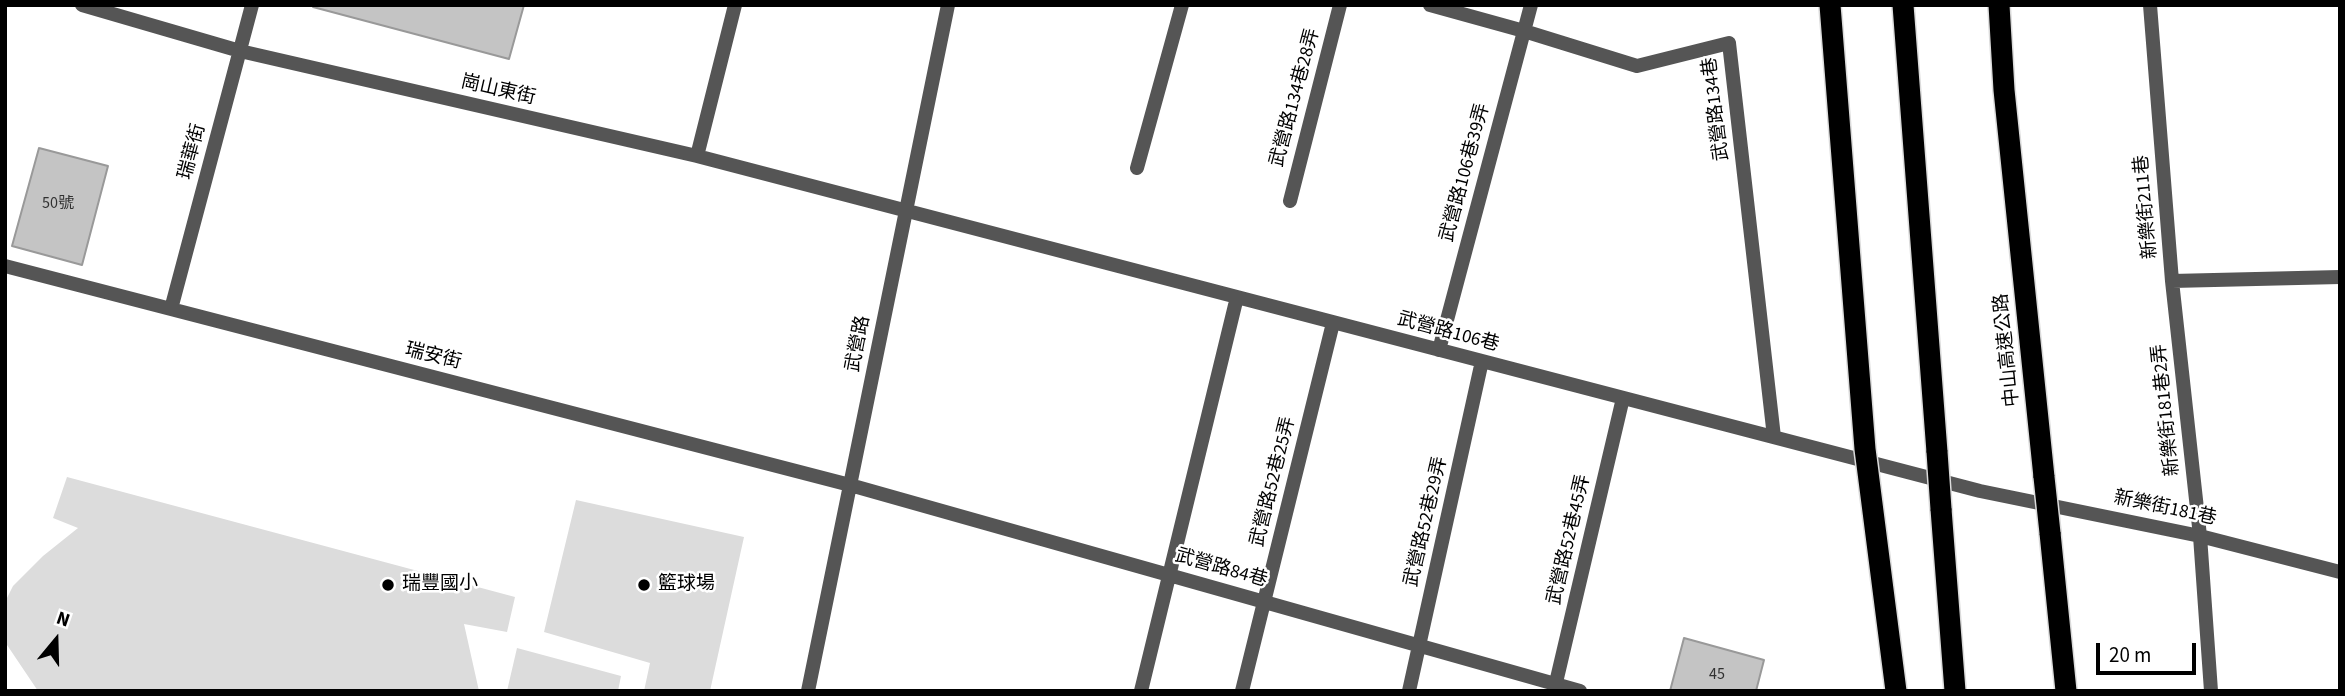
<!DOCTYPE html>
<meta charset="utf-8">
<style>
body{margin:0}
#map{position:relative;width:2345px;height:696px;overflow:hidden;background:#fff;font-family:"Source Sans 3",sans-serif}
canvas{display:block}
.frame{position:absolute;inset:0;border:7px solid #000;pointer-events:none}
.north{position:absolute;left:21px;top:605px;width:70px;height:70px;-webkit-text-stroke:5px #fff;paint-order:stroke;rotate:19deg;font-size:19px;font-weight:700;line-height:28px;text-align:center;color:#000}
.north::after{content:'';display:block;margin:auto;width:24px;height:32px;background:#000;clip-path:polygon(50% 0,100% 100%,50% 72%,0 100%)}
.scale{position:absolute;left:2096px;top:643px;width:100px;height:32px;box-sizing:border-box;border:4px solid #000;border-top:0;padding-left:9px;font-size:21px;line-height:24px;white-space:nowrap;color:#000;-webkit-text-stroke:5px #fff;paint-order:stroke}
</style>
<div id="map">
<canvas width="2345" height="696"></canvas>
<div class="frame"></div>
<div class="north">N</div>
<div class="scale">20 m</div>
</div>
<script>
const ctx = document.querySelector('canvas').getContext('2d');
ctx.lineJoin = 'round';
function fillPath(path, color) {
  ctx.fillStyle = color;
  ctx.fill(path, 'evenodd');
}
function toPath(rows) {
  const path = new Path2D();
  for (const r of rows) {
    path.moveTo(r[0], r[1]);
    for (let i = 2; i < r.length; i += 2) path.lineTo(r[i], r[i + 1]);
  }
  return path;
}
function trace(path, color, width, dash) {
  ctx.strokeStyle = color;
  ctx.lineWidth = width;
  ctx.lineCap = dash ? 'butt' : 'round';
  ctx.setLineDash(dash || []);
  ctx.stroke(path);
}
function label(font, color, halo, rows, align = 'center') {
  ctx.font = font + ' "Source Sans 3","Noto Sans TC",sans-serif';
  ctx.lineWidth = 5;
  ctx.setLineDash([]);
  ctx.textBaseline = 'middle';
  ctx.strokeStyle = halo;
  ctx.fillStyle = color;
  for (const [text, x, y, turn = 0] of rows) {
    ctx.save();
    ctx.translate(x, y);
    ctx.rotate((+turn || 0) * Math.PI / 180);
    ctx.textAlign = isNaN(turn) ? turn : align;
    if (halo) ctx.strokeText(text, 0, 0);
    ctx.fillText(text, 0, 0);
    ctx.restore();
  }
}
fillPath(toPath([
 [67,477,515,597,507,632,464,624,479,691,38,691,5,642,5,602,13,586,43,556,78,528,53,518],
 [576,500,744,537,710,691,644,691,650,663,544,632],
 [517,648,621,676,618,691,507,691]
]), '#dcdcdc');
const building = toPath([
 [313,5,524,5,509,59,313,7,313,5],
 [39,148,108,166,82,265,12,246,39,148],
 [1684,638,1764,660,1756,691,1670,691,1684,638]
]);
fillPath(building, '#c4c4c4');
trace(building, '#999', 2);
const motorway = toPath([
 [1903,5,1937,452],
 [1999,5,2004,90,2044,477],
 [1941,509,1955,691],
 [2050,533,2066,691]
]);
trace(motorway, '#dbdbdb', 24);
trace(toPath([
 [82,5,240,51,697,156,1980,491,2200,536,2340,572],
 [1430,5,1524,31,1637,66,1729,43,1774,437],
 [2150,5,2172,281,2340,277],
 [697,156,735,5],
 [1137,168,1182,5],
 [1290,201,1340,5],
 [5,266,850,485,1580,691],
 [2172,281,2200,536,2211,691],
 [171,309,252,5],
 [1439,350,1531,5],
 [808,691,948,5],
 [1141,691,1237,297],
 [1242,691,1333,323],
 [1409,691,1482,361],
 [1554,691,1623,398]
]), '#555', 14);
trace(motorway, '#000', 21);
const motorwayBridge = toPath([
 [1830,5,1865,449,1896,691],
 [1937,452,1941,509],
 [2044,477,2050,533]
]);
trace(motorwayBridge, '#dbdbdb', 24, []);
trace(motorwayBridge, '#000', 21);
for (const [x, y, r, color] of [
 [388,585,7,"#000"],
 [644,585,7,"#000"]
]) {
  const dot = new Path2D();
  dot.arc(x, y, r, 0, 2 * Math.PI);
  ctx.fillStyle = color;
  ctx.fill(dot);
  trace(dot, '#fff', 2.5);
}
label('16px', '#313131', null, [
 ["50號",58,204],
 ["45",1717,675]
]);
label('19px', '#000', '#fff', [
 ["崗山東街",498,91,13],
 ["武營路134巷28弄",1296,98,-75],
 ["武營路134巷",1717,109,-97],
 ["瑞華街",193,152,-75],
 ["武營路106巷39弄",1466,173,-75],
 ["新樂街211巷",2147,207,-95],
 ["武營路106巷",1448,333,15],
 ["武營路",859,344,-79],
 ["中山高速公路",2008,350,-96],
 ["瑞安街",433,357,14],
 ["新樂街181巷2弄",2167,410,-96],
 ["武營路52巷25弄",1274,482,-76],
 ["新樂街181巷",2165,509,12],
 ["武營路52巷29弄",1427,522,-77],
 ["武營路52巷45弄",1570,540,-77],
 ["武營路84巷",1221,569,16]
]);
label('19px', '#000', '#fff', [
 ["瑞豐國小",402,585],
 ["籃球場",658,585]
], 'left');
</script>
